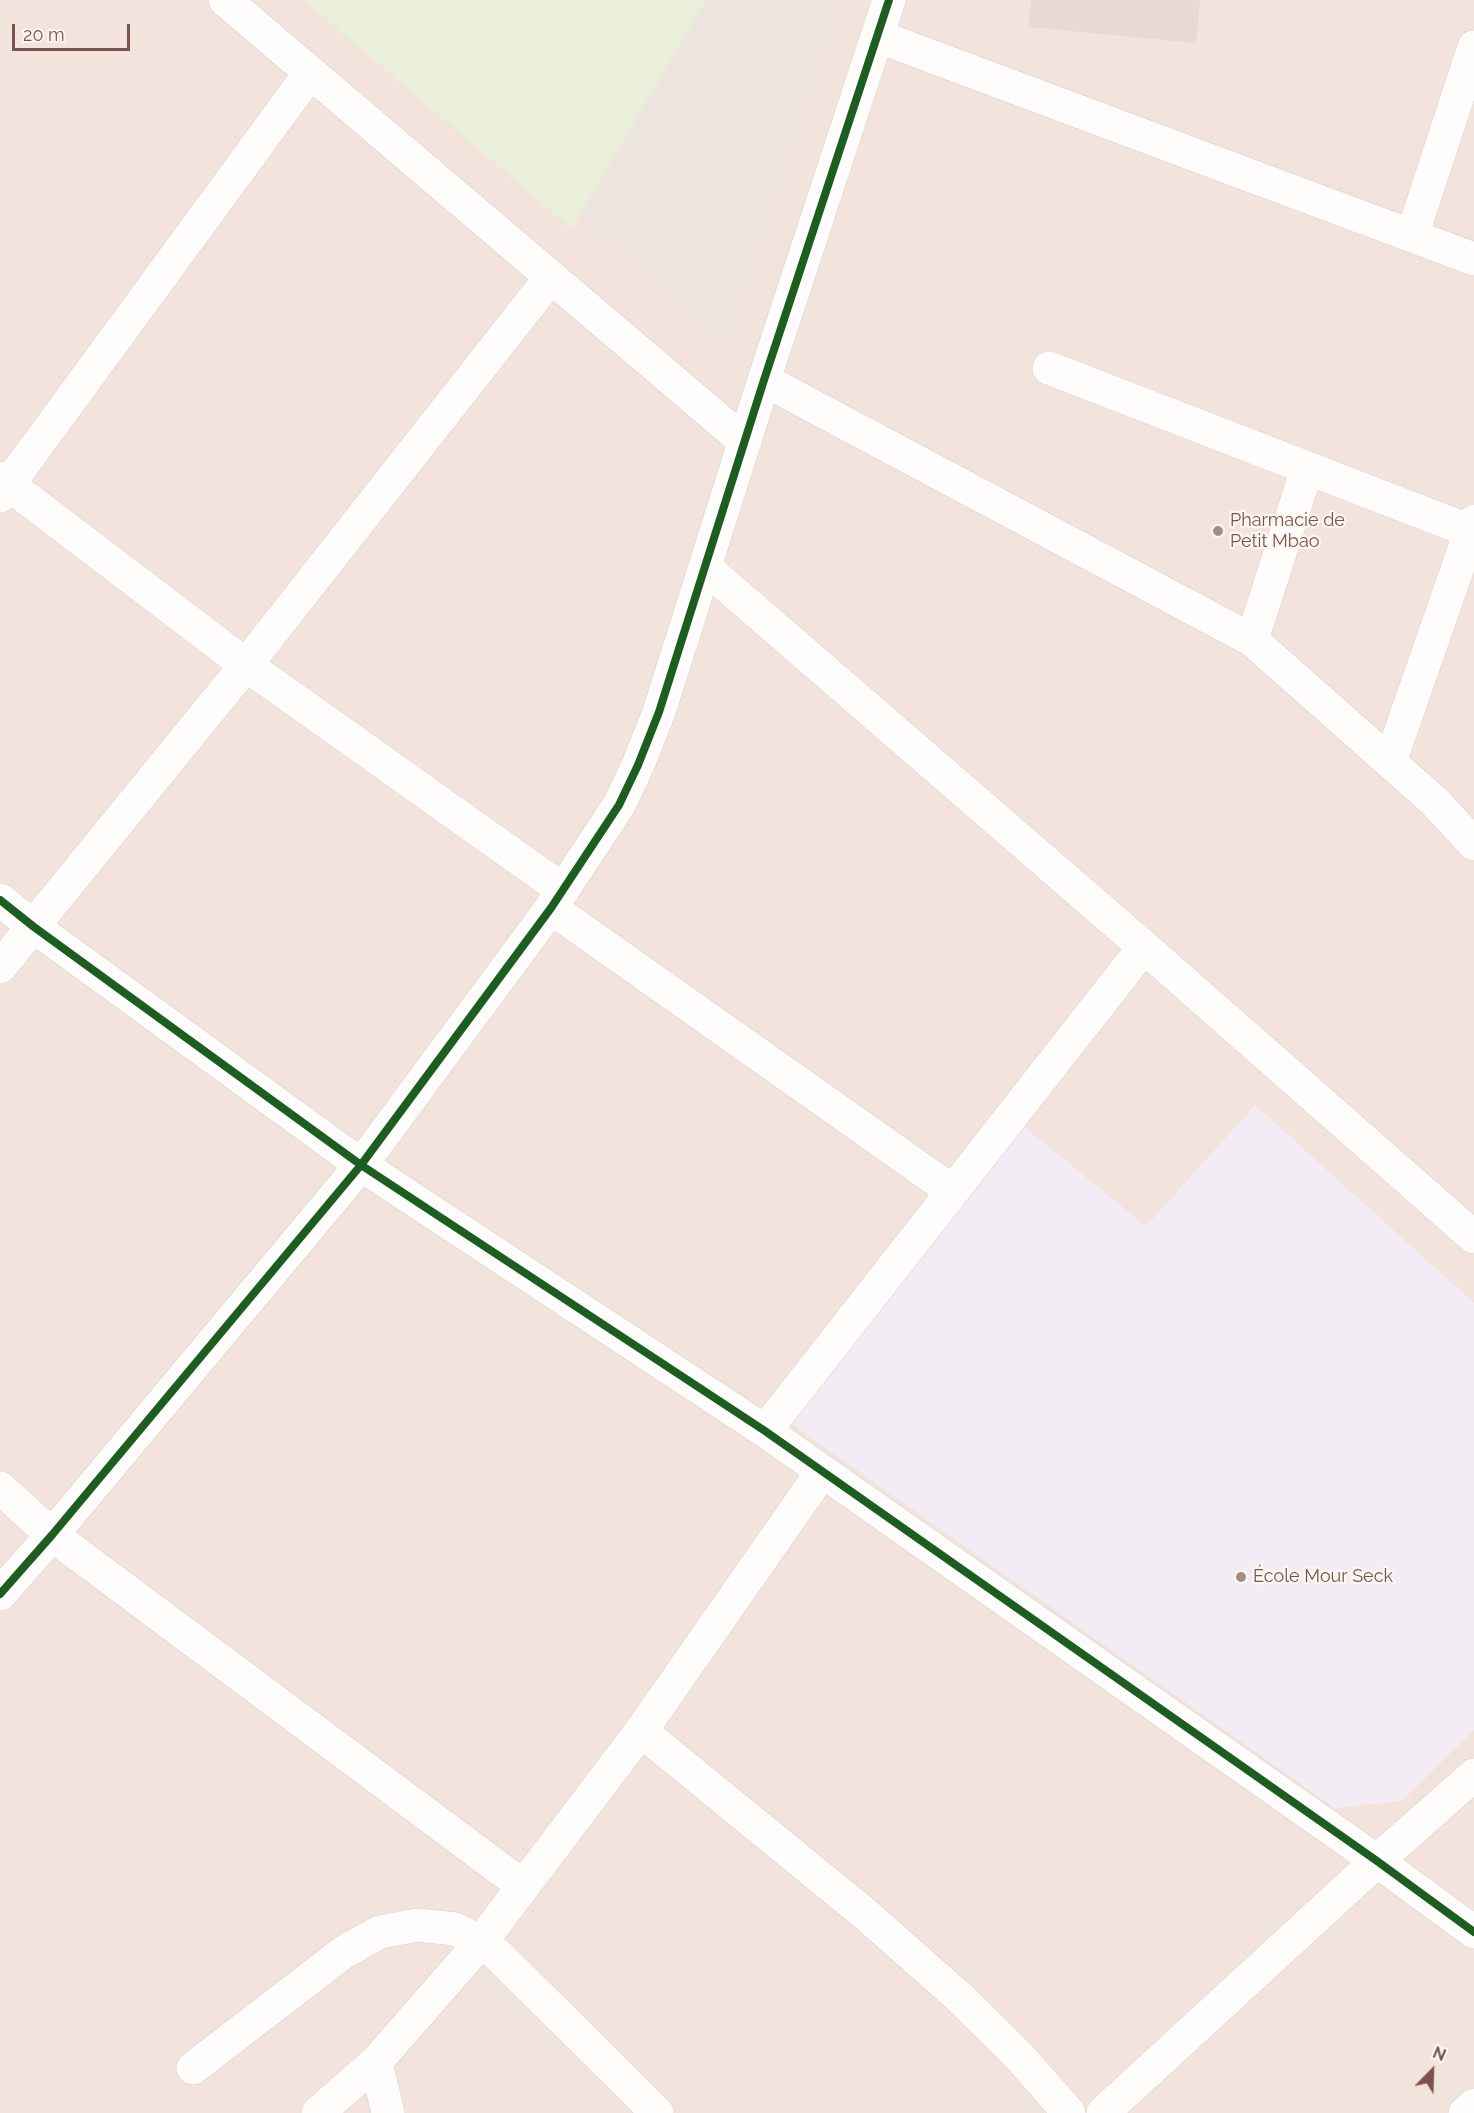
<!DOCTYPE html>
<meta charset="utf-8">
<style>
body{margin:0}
#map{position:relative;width:1474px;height:2113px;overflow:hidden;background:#f9f3ee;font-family:Raleway,sans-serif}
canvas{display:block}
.north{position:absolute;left:1402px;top:2041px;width:60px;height:60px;-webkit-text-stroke:4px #fff7f2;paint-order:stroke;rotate:23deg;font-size:16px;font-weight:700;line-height:24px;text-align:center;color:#7a544c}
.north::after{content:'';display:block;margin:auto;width:21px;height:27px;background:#7a544c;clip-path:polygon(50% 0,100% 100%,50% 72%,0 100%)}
.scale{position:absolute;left:12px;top:24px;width:118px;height:27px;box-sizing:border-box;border:3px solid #7a544c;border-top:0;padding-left:8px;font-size:18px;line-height:21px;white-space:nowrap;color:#7a544c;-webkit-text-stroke:4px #fff7f2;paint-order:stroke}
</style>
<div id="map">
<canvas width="1474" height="2113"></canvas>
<div class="north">N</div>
<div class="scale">20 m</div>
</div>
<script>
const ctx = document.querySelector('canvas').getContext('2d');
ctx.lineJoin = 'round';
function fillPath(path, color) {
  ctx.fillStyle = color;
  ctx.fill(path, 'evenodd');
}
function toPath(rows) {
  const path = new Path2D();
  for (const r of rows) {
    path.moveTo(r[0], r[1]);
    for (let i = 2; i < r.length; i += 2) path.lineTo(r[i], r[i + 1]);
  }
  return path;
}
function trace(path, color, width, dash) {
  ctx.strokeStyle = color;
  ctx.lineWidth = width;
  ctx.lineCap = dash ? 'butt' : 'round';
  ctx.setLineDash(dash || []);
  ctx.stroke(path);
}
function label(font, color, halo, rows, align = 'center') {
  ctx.font = font + ' Raleway,sans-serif';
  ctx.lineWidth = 4.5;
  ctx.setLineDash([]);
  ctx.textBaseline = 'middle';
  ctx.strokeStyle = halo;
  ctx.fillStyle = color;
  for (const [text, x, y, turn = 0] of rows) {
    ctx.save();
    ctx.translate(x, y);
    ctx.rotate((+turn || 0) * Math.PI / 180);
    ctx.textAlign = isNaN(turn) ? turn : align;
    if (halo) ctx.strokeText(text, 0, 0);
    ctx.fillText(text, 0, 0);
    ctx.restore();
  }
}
fillPath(toPath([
 [0,0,1474,0,1474,2113,0,2113]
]), '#f2e4dc');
fillPath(toPath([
 [326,0,840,0,726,343]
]), '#ede3df');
fillPath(toPath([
 [1255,1105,1474,1303,1474,1730,1402,1801,1335,1808,792,1424,1023,1126,1146,1226]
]), '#f4ecf5');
fillPath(toPath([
 [304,0,706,0,572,229]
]), '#eaefd9');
fillPath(toPath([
 [1031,0,1200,0,1196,43,1028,27]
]), '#e6d9d6');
const minor = toPath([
 [225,0,745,442],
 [877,36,1474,259],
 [1412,236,1474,47],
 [1049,368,1470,531],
 [764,380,1252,640,1434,801,1474,844],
 [0,478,246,665,563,890],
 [0,496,310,73],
 [706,568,1144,947,1474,1237],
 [1252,640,1307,469],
 [1390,762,1474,521],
 [0,900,34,927,361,1165,765,1431,1377,1861,1474,1932],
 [551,908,952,1191],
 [0,967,246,665,551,277],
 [765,1431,1144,947],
 [0,1488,52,1535,523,1886],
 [0,1594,52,1535,361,1165,551,908,619,805,638,765,659,712,764,380,889,0],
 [641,1731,864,1913,958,1996,1019,2056,1069,2113],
 [376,2062,388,2113],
 [193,2068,344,1952,380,1932,417,1925,455,1929,481,1942,499,1956,657,2113],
 [318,2113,376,2062,481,1942,641,1731,822,1472],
 [1103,2113,1377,1861,1474,1775],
 [1465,2113,1474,2105]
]);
trace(minor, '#d8cfca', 34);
trace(minor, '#fefdfc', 33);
trace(toPath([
 [0,900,34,927,361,1165,765,1431,1377,1861,1474,1932],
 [0,1594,52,1535,361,1165,551,908,619,805,638,765,659,712,764,380,889,0]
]), '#1b5e20', 8);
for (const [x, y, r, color] of [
 [1218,531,6,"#a68c85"],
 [1241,1577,6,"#a68c85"]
]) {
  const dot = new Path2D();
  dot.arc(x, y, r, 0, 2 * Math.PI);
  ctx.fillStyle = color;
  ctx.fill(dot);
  trace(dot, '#fff7f2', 2);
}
label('18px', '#7a544c', '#fff7f2', [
 ["Pharmacie de",1230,521],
 ["Petit Mbao",1230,542],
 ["École Mour Seck",1253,1577]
], 'left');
</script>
